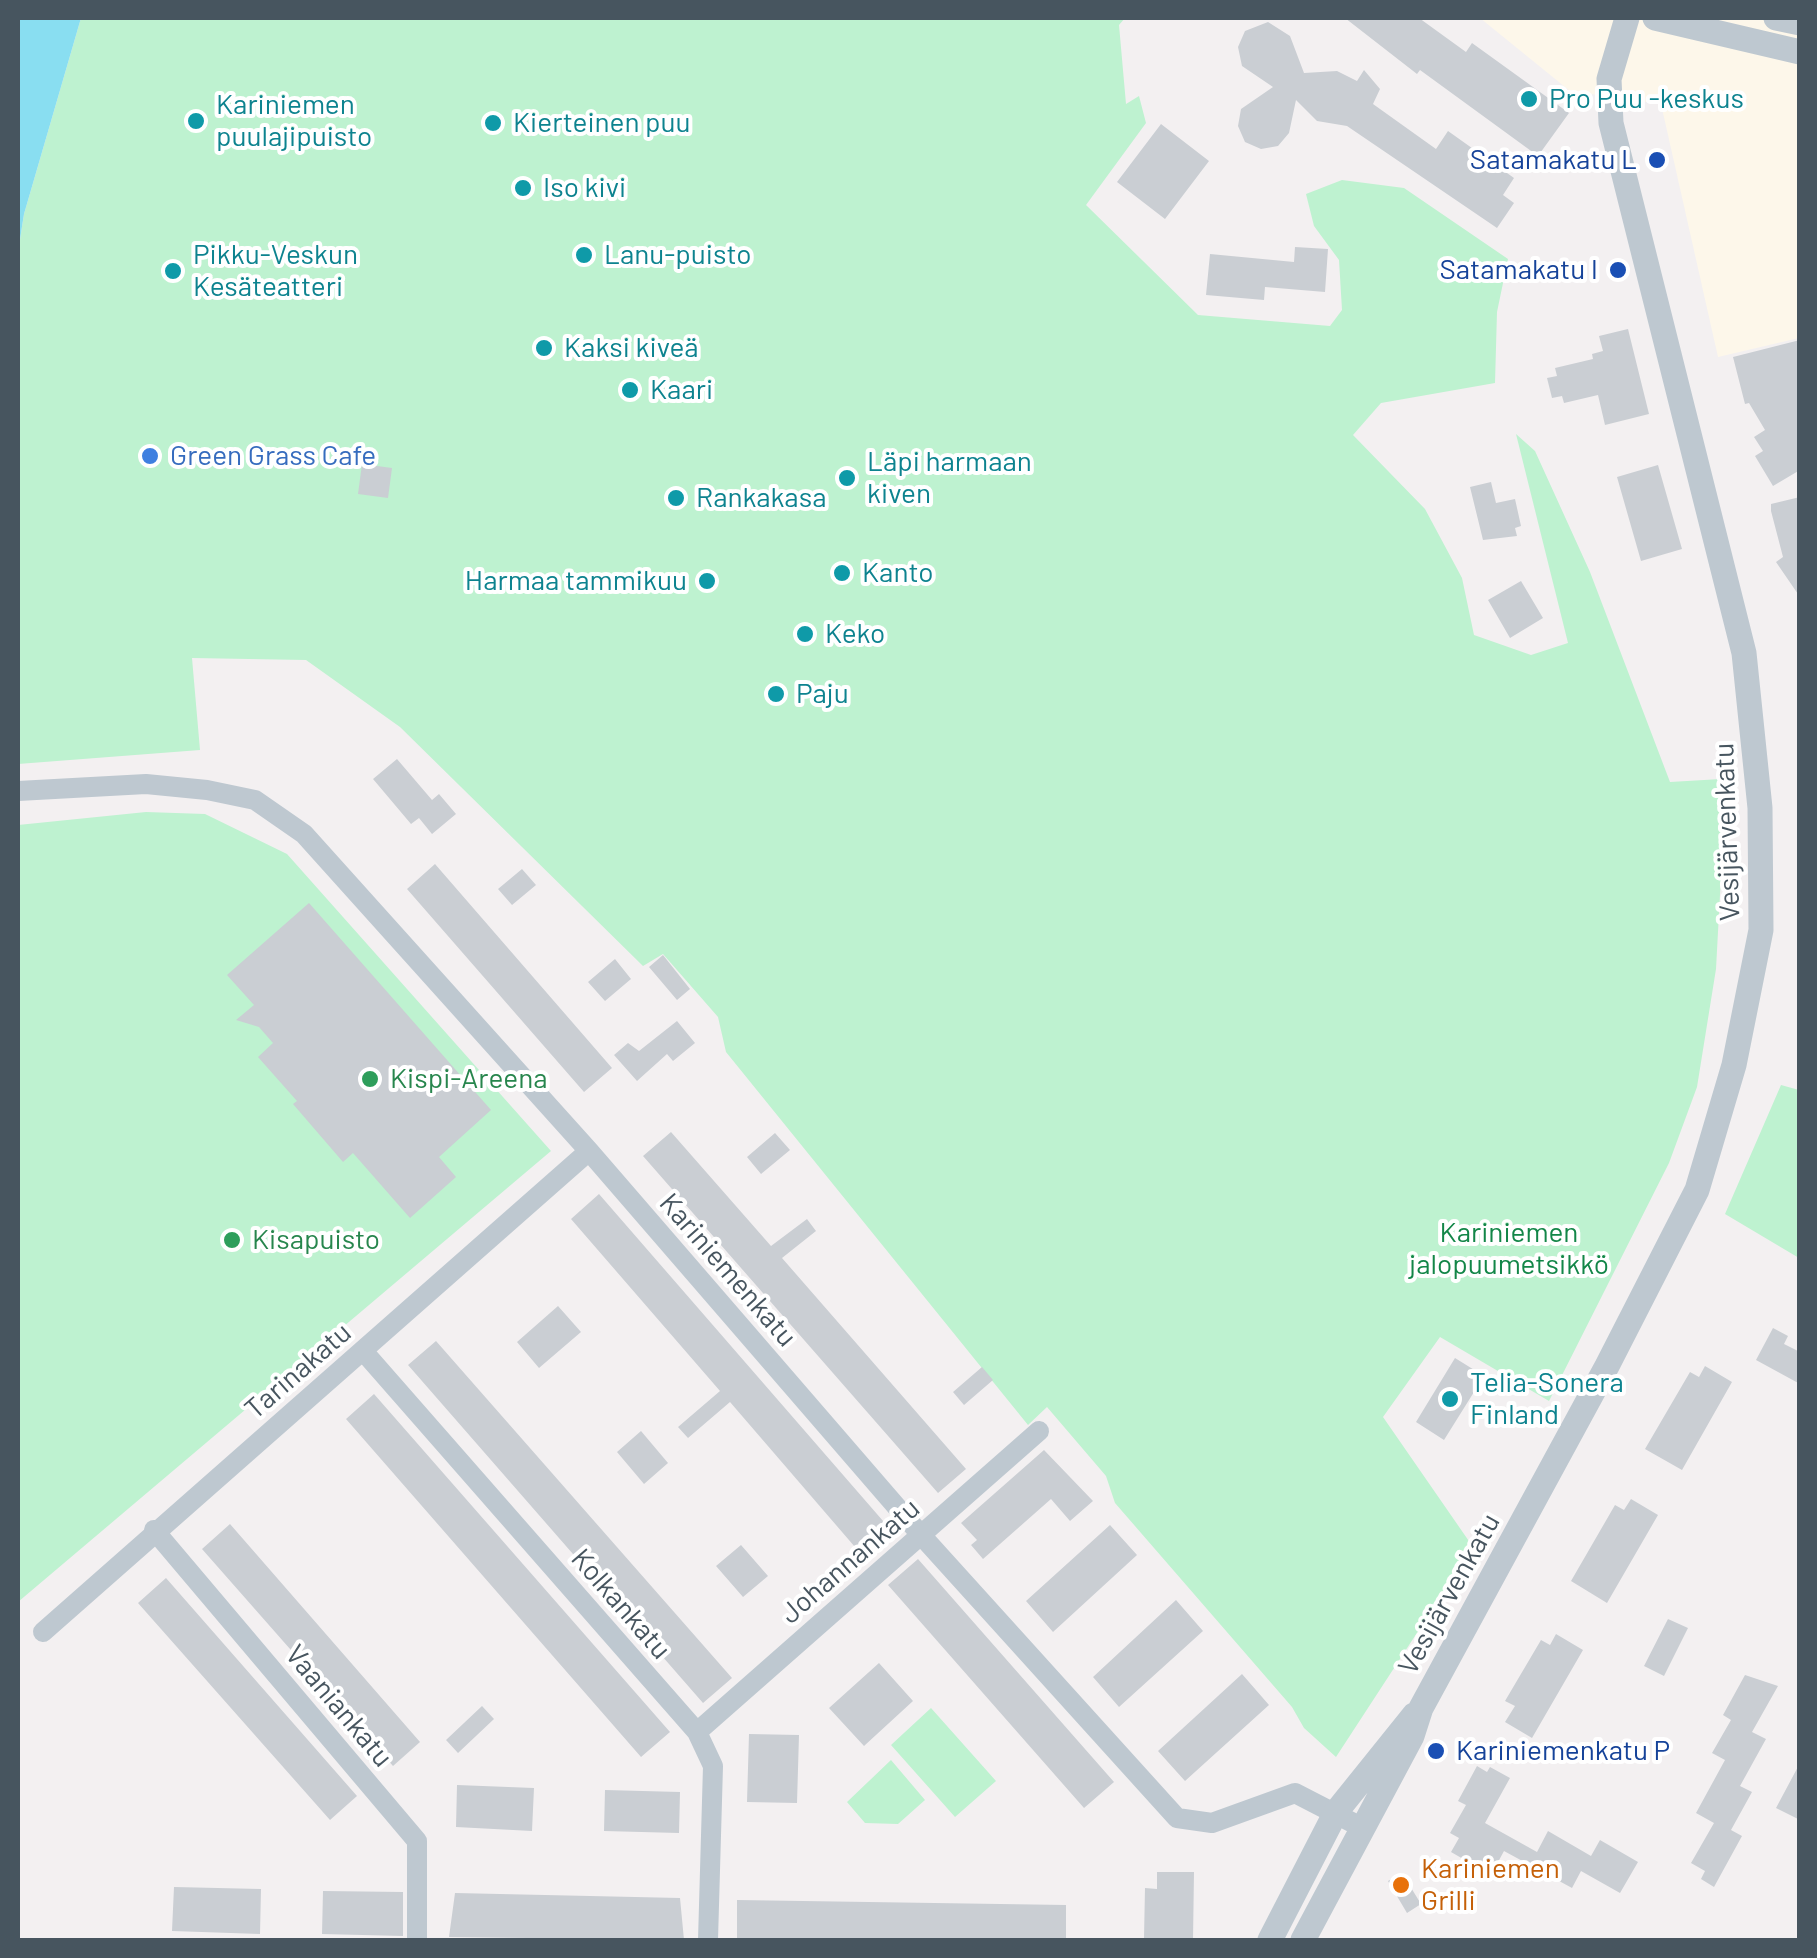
<!DOCTYPE html>
<meta charset="utf-8">
<style>
body{margin:0}
#map{position:relative;width:1817px;height:1958px;overflow:hidden;background:#f3f0f1;font-family:Barlow,sans-serif}
canvas{display:block}
.frame{position:absolute;inset:0;border:20px solid #47555f;pointer-events:none}
</style>
<div id="map">
<canvas width="1817" height="1958"></canvas>
<div class="frame"></div>
</div>
<script>
const ctx = document.querySelector('canvas').getContext('2d');
ctx.lineJoin = 'round';
function fillPath(path, color) {
  ctx.fillStyle = color;
  ctx.fill(path, 'evenodd');
}
function toPath(rows) {
  const path = new Path2D();
  for (const r of rows) {
    path.moveTo(r[0], r[1]);
    for (let i = 2; i < r.length; i += 2) path.lineTo(r[i], r[i + 1]);
  }
  return path;
}
function trace(path, color, width, dash) {
  ctx.strokeStyle = color;
  ctx.lineWidth = width;
  ctx.lineCap = dash ? 'butt' : 'round';
  ctx.setLineDash(dash || []);
  ctx.stroke(path);
}
function label(font, color, halo, rows, align = 'center') {
  ctx.font = font + ' Barlow,sans-serif';
  ctx.lineWidth = 8;
  ctx.setLineDash([]);
  ctx.textBaseline = 'middle';
  ctx.strokeStyle = halo;
  ctx.fillStyle = color;
  for (const [text, x, y, turn = 0] of rows) {
    ctx.save();
    ctx.translate(x, y);
    ctx.rotate((+turn || 0) * Math.PI / 180);
    ctx.textAlign = isNaN(turn) ? turn : align;
    if (halo) ctx.strokeText(text, 0, 0);
    ctx.fillText(text, 0, 0);
    ctx.restore();
  }
}
fillPath(toPath([
 [1480,18,1799,18,1799,338,1718,357,1661,104,1570,91]
]), '#fdf7ea');
fillPath(toPath([
 [81,18,1125,18,1119,25,1126,104,1139,96,1146,123,1086,205,1198,315,1330,326,1342,310,1339,260,1314,226,1306,194,1342,180,1404,188,1508,259,1497,312,1495,383,1381,403,1353,435,1425,509,1462,578,1474,635,1531,655,1568,643,1516,434,1535,451,1590,572,1670,782,1721,779,1723,839,1716,969,1697,1087,1669,1163,1549,1401,1440,1337,1383,1417,1473,1547,1336,1757,1304,1728,1292,1707,1115,1503,1106,1476,1047,1407,1028,1425,726,1052,718,1017,663,954,643,966,400,727,306,660,192,658,200,750,18,764,18,252,24,214],
 [146,812,205,814,287,854,551,1151,18,1602,18,825],
 [1781,1085,1799,1090,1799,1258,1725,1214],
 [931,1708,996,1781,955,1817,891,1745],
 [891,1760,925,1800,898,1824,865,1823,847,1802]
]), '#bef2d0');
fillPath(toPath([
 [18,18,81,18,24,214,18,252]
]), '#89def1');
fillPath(toPath([
 [1345,18,1419,18,1466,52,1472,43,1569,113,1538,156,1420,70,1417,74],
 [1268,22,1290,36,1304,73,1337,71,1357,81,1364,70,1380,89,1373,104,1436,149,1448,131,1514,178,1503,195,1514,203,1497,228,1347,126,1317,121,1296,100,1289,133,1278,146,1261,149,1245,142,1238,126,1241,109,1273,87,1242,66,1238,47,1245,31],
 [1161,124,1209,161,1165,219,1117,182],
 [1295,247,1328,249,1325,292,1265,287,1264,300,1206,295,1210,254,1294,262],
 [1628,329,1649,414,1605,425,1598,395,1564,403,1562,396,1552,398,1547,378,1557,376,1555,368,1593,359,1592,354,1603,351,1599,336],
 [1800,340,1800,470,1773,486,1755,456,1763,451,1754,437,1765,430,1749,403,1745,404,1733,357],
 [362,464,392,468,388,498,358,494],
 [1658,465,1682,549,1641,561,1617,477],
 [1491,482,1496,503,1515,499,1521,526,1515,528,1517,536,1483,540,1470,487],
 [1800,497,1800,597,1776,562,1783,557,1771,511,1771,504],
 [1521,581,1543,618,1510,638,1488,600],
 [397,759,432,800,439,794,456,814,432,834,419,818,411,824,373,779],
 [435,864,612,1068,584,1092,407,889],
 [522,869,536,885,512,905,498,889],
 [309,903,491,1110,439,1157,456,1177,410,1218,353,1153,343,1162,293,1104,297,1101,258,1057,273,1043,259,1027,236,1020,254,1005,227,975],
 [663,955,690,989,677,1000,649,967],
 [615,959,631,979,605,1001,588,982],
 [677,1021,695,1043,673,1061,667,1054,637,1081,614,1055,628,1043,639,1051],
 [671,1132,771,1246,807,1219,816,1231,782,1258,966,1469,938,1493,643,1156],
 [775,1133,790,1150,761,1174,747,1157],
 [599,1194,890,1529,861,1554,730,1402,688,1438,678,1427,720,1391,571,1219],
 [558,1306,581,1332,539,1368,517,1342],
 [1773,1328,1788,1336,1784,1344,1800,1352,1800,1384,1756,1360],
 [436,1341,732,1678,703,1703,408,1365],
 [1455,1358,1484,1376,1444,1440,1416,1422],
 [1705,1366,1732,1382,1682,1470,1645,1449,1690,1372,1699,1377],
 [982,1367,993,1380,964,1405,953,1392],
 [374,1394,670,1732,641,1757,346,1419],
 [641,1431,668,1463,644,1484,617,1452],
 [1044,1450,1093,1501,1070,1521,1051,1499,983,1559,971,1545,977,1540,961,1523],
 [1631,1499,1658,1515,1607,1603,1571,1581,1615,1505,1624,1510],
 [230,1524,420,1742,393,1766,202,1549],
 [1110,1525,1137,1555,1053,1632,1026,1601],
 [741,1545,768,1576,743,1597,716,1566],
 [918,1559,1114,1782,1084,1808,888,1585],
 [166,1578,357,1796,330,1820,138,1603],
 [1176,1600,1203,1631,1119,1707,1093,1677],
 [1668,1619,1688,1628,1664,1676,1644,1666],
 [1556,1634,1583,1650,1532,1738,1505,1722,1515,1706,1505,1701,1541,1640,1550,1645],
 [879,1663,913,1701,864,1746,829,1708],
 [1242,1674,1269,1705,1185,1781,1158,1751],
 [1745,1675,1778,1686,1752,1732,1766,1739,1740,1786,1752,1792,1731,1830,1742,1836,1714,1887,1701,1879,1705,1871,1691,1863,1714,1823,1696,1813,1725,1760,1712,1753,1731,1720,1723,1715],
 [482,1706,494,1719,458,1753,446,1740],
 [749,1734,799,1735,797,1803,747,1802],
 [1800,1763,1800,1820,1776,1808],
 [1477,1766,1487,1772,1490,1767,1510,1778,1485,1823,1537,1852,1548,1831,1591,1856,1600,1840,1638,1862,1620,1893,1581,1871,1572,1888,1504,1851,1491,1875,1451,1852,1459,1838,1450,1833,1466,1805,1458,1801],
 [457,1785,534,1788,532,1831,456,1827],
 [605,1790,680,1792,679,1833,604,1831],
 [1157,1872,1194,1872,1193,1940,1144,1938,1145,1888,1157,1889],
 [1402,1873,1421,1904,1407,1913,1388,1881],
 [174,1887,261,1889,260,1934,172,1931],
 [323,1891,403,1892,403,1936,322,1934],
 [455,1893,680,1898,684,1940,449,1937],
 [737,1900,1066,1905,1066,1940,737,1939]
]), '#caced3');
trace(toPath([
 [18,791,146,784,207,790,255,800,304,834,589,1151,921,1535,1177,1818,1212,1823,1295,1793,1361,1827],
 [364,1352,697,1732,713,1766,708,1940],
 [154,1530,417,1841,417,1940],
 [43,1632,589,1151],
 [697,1732,1039,1431]
]), '#bec8d0', 20);
trace(toPath([
 [1655,18,1800,52],
 [1776,18,1800,23],
 [1270,1940,1336,1812,1414,1715],
 [1303,1940,1412,1736,1421,1708,1607,1366,1697,1190,1734,1065,1761,930,1760,808,1744,653,1611,123,1609,79,1627,18]
]), '#bec8d0', 25);
for (const [x, y, r, color] of [
 [1529,99,10,"#0f9aa8"],
 [196,121,10,"#0f9aa8"],
 [493,123,10,"#0f9aa8"],
 [1657,160,10,"#1a4fb4"],
 [523,188,10,"#0f9aa8"],
 [584,255,10,"#0f9aa8"],
 [1618,270,10,"#1a4fb4"],
 [173,271,10,"#0f9aa8"],
 [544,348,10,"#0f9aa8"],
 [630,390,10,"#0f9aa8"],
 [150,456,10,"#3f7fe0"],
 [847,478,10,"#0f9aa8"],
 [676,498,10,"#0f9aa8"],
 [842,573,10,"#0f9aa8"],
 [707,581,10,"#0f9aa8"],
 [805,634,10,"#0f9aa8"],
 [776,694,10,"#0f9aa8"],
 [370,1079,10,"#2e9e5b"],
 [232,1240,10,"#2e9e5b"],
 [1450,1399,10,"#0f9aa8"],
 [1436,1751,10,"#1a4fb4"],
 [1401,1885,10,"#e8710a"]
]) {
  const dot = new Path2D();
  dot.arc(x, y, r, 0, 2 * Math.PI);
  ctx.fillStyle = color;
  ctx.fill(dot);
  trace(dot, '#fff', 4);
}
label('28px', '#0d838f', '#fff', [
 ["Pro Puu -keskus",1549,99],
 ["Kariniemen",216,105],
 ["puulajipuisto",216,137],
 ["Kierteinen puu",513,123],
 ["Iso kivi",543,188],
 ["Pikku-Veskun",193,255],
 ["Kesäteatteri",193,287],
 ["Lanu-puisto",604,255],
 ["Kaksi kiveä",564,348],
 ["Kaari",650,390],
 ["Läpi harmaan",867,462],
 ["kiven",867,494],
 ["Rankakasa",696,498],
 ["Kanto",862,573],
 ["Harmaa tammikuu",687,581,"right"],
 ["Keko",825,634],
 ["Paju",796,694],
 ["Telia-Sonera",1470,1383],
 ["Finland",1470,1415]
], 'left');
label('28px', '#164399', '#fff', [
 ["Satamakatu L",1637,160],
 ["Satamakatu I",1598,270],
 ["Kariniemenkatu P",1456,1751,"left"]
], 'right');
label('28px', '#366cbe', '#fff', [
 ["Green Grass Cafe",170,456]
], 'left');
label('28px', '#47555f', '#fff', [
 ["Vesijärvenkatu",1727,832,-92],
 ["Kariniemenkatu",728,1270,49],
 ["Tarinakatu",298,1371,-41],
 ["Johannankatu",850,1561,-41],
 ["Vesijärvenkatu",1449,1594,-61],
 ["Kolkankatu",621,1604,49],
 ["Vaaniankatu",339,1706,50]
]);
label('28px', '#27864d', '#fff', [
 ["Kispi-Areena",390,1079],
 ["Kisapuisto",252,1240]
], 'left');
label('28px', '#138648', '#fff', [
 ["Kariniemen",1509,1233],
 ["jalopuumetsikkö",1509,1265]
]);
label('28px', '#c56008', '#fff', [
 ["Kariniemen",1421,1869],
 ["Grilli",1421,1901]
], 'left');
</script>
